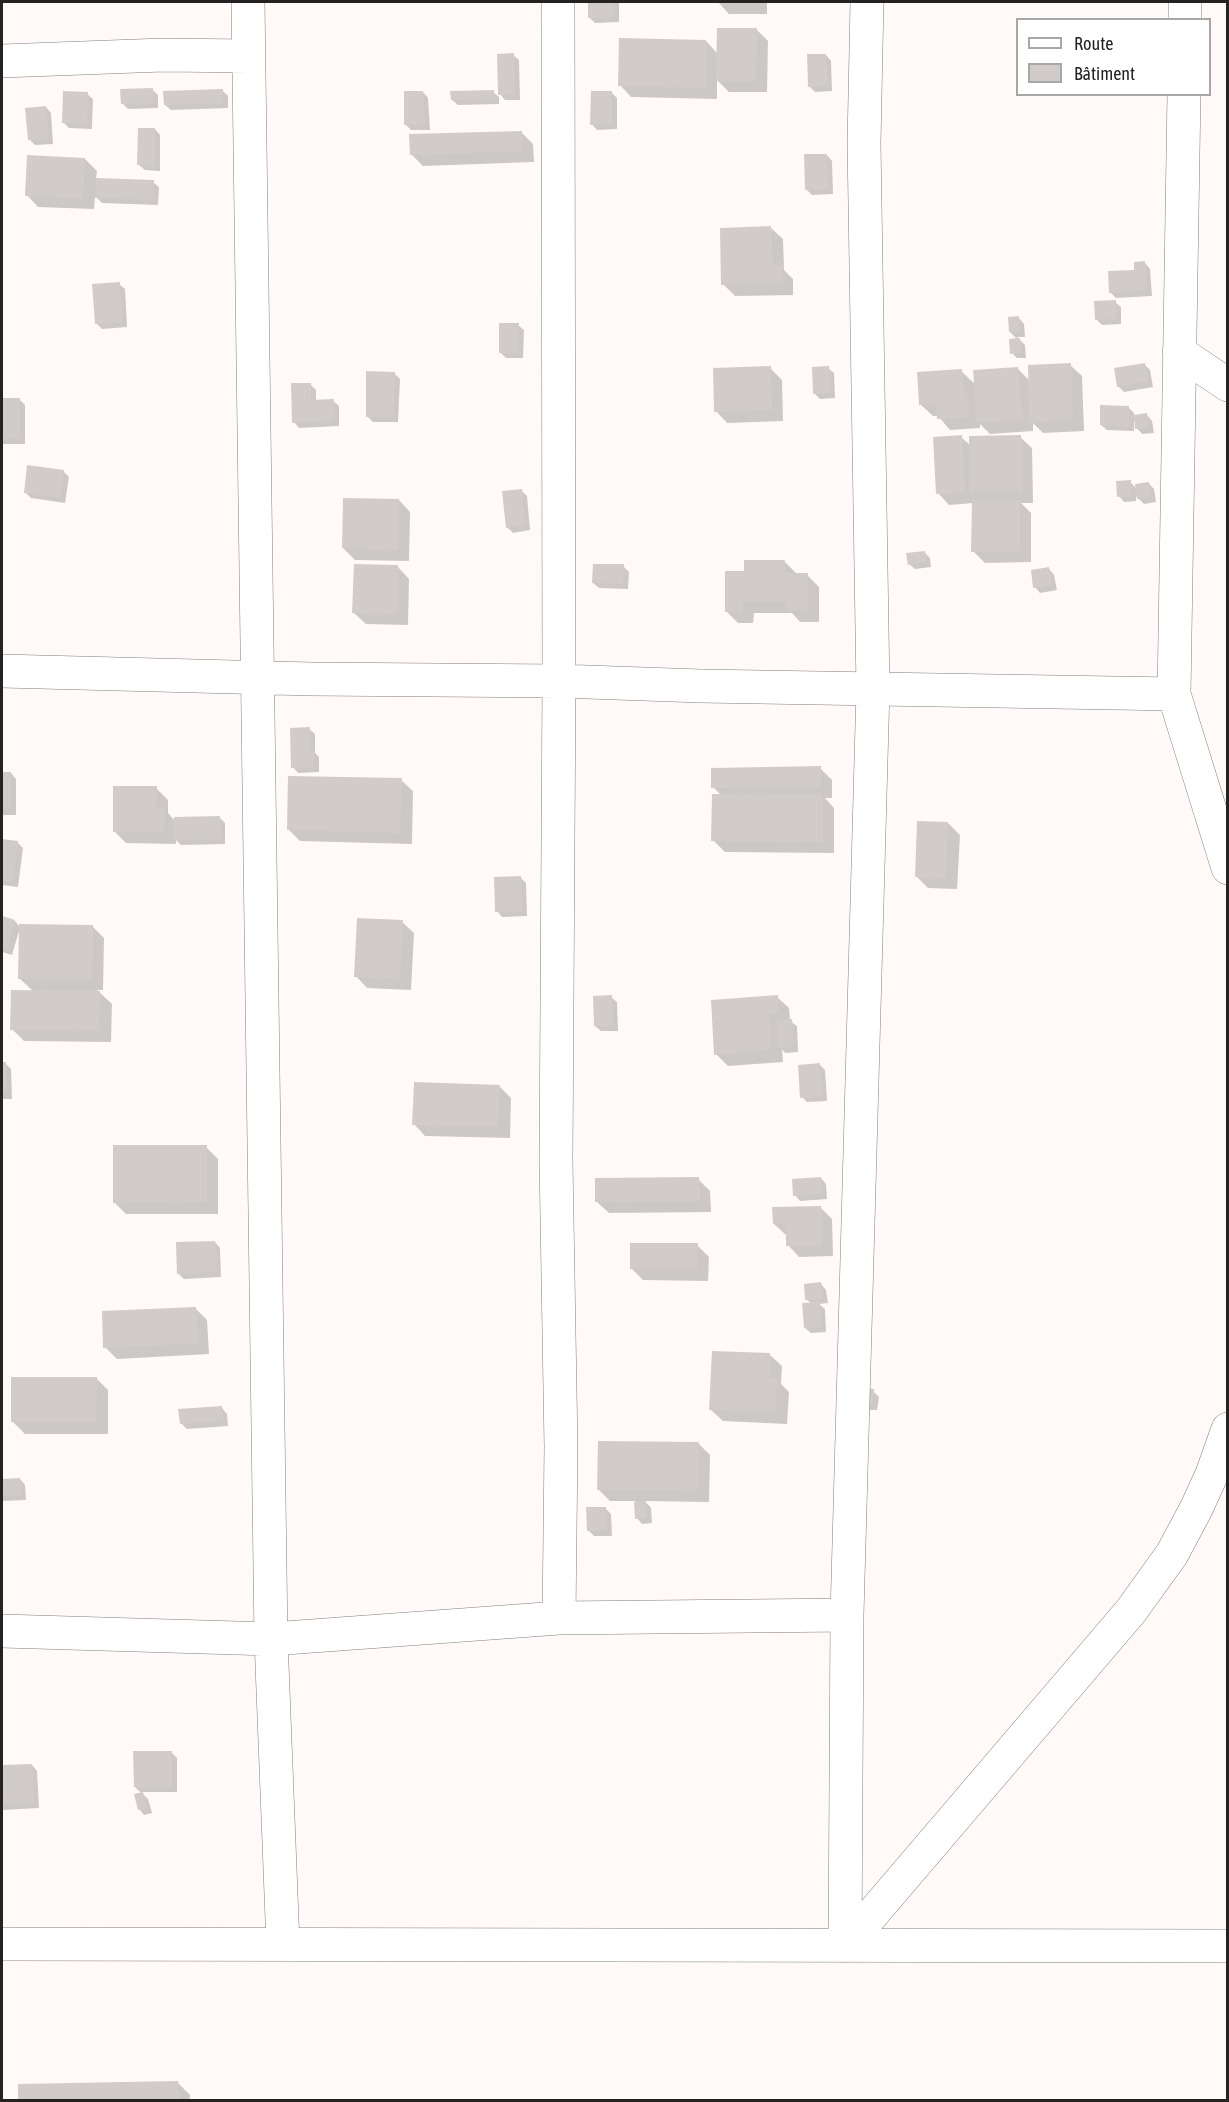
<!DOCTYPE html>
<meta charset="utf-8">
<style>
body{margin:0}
#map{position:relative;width:1229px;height:2102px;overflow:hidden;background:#fffaf7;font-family:"Asap Condensed",sans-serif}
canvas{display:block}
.frame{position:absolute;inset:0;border:3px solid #252322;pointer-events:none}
.legend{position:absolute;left:1016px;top:18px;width:195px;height:78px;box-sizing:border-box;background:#fff;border:2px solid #a8a7a7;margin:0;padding:8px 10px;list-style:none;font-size:18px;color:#252322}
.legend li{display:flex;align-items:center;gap:12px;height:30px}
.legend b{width:30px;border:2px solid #a8a7a7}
</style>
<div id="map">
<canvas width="1229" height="2102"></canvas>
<div class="frame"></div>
<ul class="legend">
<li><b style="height:8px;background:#fff"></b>Route</li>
<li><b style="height:16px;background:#d1ccc9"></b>Bâtiment</li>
</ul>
</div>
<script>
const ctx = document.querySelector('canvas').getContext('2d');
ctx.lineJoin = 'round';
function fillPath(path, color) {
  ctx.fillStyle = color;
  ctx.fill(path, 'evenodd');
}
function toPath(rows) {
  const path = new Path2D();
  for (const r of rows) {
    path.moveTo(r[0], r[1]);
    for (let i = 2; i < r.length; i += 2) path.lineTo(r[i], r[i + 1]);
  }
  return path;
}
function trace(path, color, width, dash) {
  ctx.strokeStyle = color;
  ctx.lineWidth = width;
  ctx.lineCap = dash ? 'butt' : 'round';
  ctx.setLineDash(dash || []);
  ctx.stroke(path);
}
fillPath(toPath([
 [589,2,619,2,619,22,595,23,590,18],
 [718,2,767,2,767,14,729,14],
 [756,29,768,41,767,92,729,92,717,80,717,99,631,97,620,85,706,41,718,54],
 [513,55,519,60,520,100,505,100,500,94],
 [826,55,831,61,832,91,815,92,809,86],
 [152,89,158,95,158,108,128,109,122,103],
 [222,90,228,96,228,108,171,110,165,105],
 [423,92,428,98,430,130,411,130,406,125],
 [493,92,499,97,499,104,458,105,452,100],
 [612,93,617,98,617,129,597,130,592,124],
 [87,94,93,99,92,129,69,128,63,122],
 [46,107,51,113,53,144,35,145,29,139],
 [155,129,160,135,160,171,145,170,139,165],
 [521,132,533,144,534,162,423,166,411,154],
 [827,155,832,161,833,194,812,195,806,189],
 [85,159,97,171,96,179,153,182,159,187,158,205,102,203,95,196,94,209,38,207,27,195],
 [771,228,783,239,784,270,793,279,793,295,735,296,723,284],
 [1145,263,1150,269,1152,296,1116,298,1110,292],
 [119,284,125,289,127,327,102,329,96,323],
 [1115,302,1121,307,1121,324,1102,325,1096,319],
 [1019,318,1024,324,1025,337,1017,337,1025,345,1026,358,1017,358,1012,353,1018,340,1010,332],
 [518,325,524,330,523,358,506,358,500,352],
 [1144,364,1150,370,1153,387,1124,392,1118,386],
 [1070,365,1082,376,1084,431,1043,433,1033,423,1033,431,990,434,980,424,980,428,950,430,938,416,933,416,921,405,961,371,976,385,1017,368,1030,381],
 [770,368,782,380,783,421,727,423,716,411],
 [828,368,834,373,835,398,820,399,814,393],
 [394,373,400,379,398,422,373,422,367,416],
 [310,384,316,390,316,401,333,401,339,406,339,426,299,428,294,422],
 [2,399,19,399,25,405,25,444,2,444],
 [1128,407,1134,413,1134,416,1147,415,1152,421,1154,433,1142,434,1137,428,1136,421,1134,421,1134,431,1107,430,1101,425],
 [961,437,971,446,1020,437,1032,448,1033,503,1021,503,1031,513,1031,562,985,563,973,551,973,503,949,505,938,493],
 [63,471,69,477,65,503,31,498,25,492],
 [1130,482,1137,489,1149,484,1154,489,1156,502,1144,504,1136,496,1136,501,1124,502,1119,496],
 [522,491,527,496,530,530,513,533,507,527],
 [399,500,410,512,409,561,355,560,343,548],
 [924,552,930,558,931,567,915,569,909,564],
 [785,562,796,573,807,575,819,587,819,622,800,622,792,613,754,613,753,623,738,623,726,611,745,573],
 [623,566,629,572,628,589,599,588,593,583],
 [398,567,409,579,408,625,366,624,354,613],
 [1049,569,1054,575,1057,590,1040,593,1035,587],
 [309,729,315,734,315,753,319,757,319,772,298,773,293,767],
 [820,768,832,780,832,798,825,798,834,808,834,853,725,852,713,840,721,795,713,787],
 [2,773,11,773,16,779,16,815,2,815],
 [401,780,413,791,412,844,300,841,288,829],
 [156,788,168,800,168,813,175,821,219,817,225,823,225,844,181,845,176,840,176,844,126,843,114,831],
 [948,823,960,835,957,889,928,888,916,876],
 [2,840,17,842,23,848,18,887,2,885],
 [521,878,526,883,527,916,502,917,497,911],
 [2,918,15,921,19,926,92,926,104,938,103,990,97,990,112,1004,111,1042,24,1041,12,1029,33,991,19,978,19,931,12,955,2,952],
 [402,922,414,933,411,990,367,988,356,976],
 [611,997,617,1002,618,1031,601,1031,595,1026],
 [777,997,789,1008,790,1021,797,1026,798,1052,785,1053,782,1049,783,1062,728,1066,716,1054],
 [2,1064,6,1064,11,1069,12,1099,2,1099],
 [820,1065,825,1070,827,1101,807,1102,802,1097],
 [499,1086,511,1098,510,1138,425,1136,414,1124],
 [206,1147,218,1159,218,1214,126,1214,114,1202],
 [821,1178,826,1184,827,1199,800,1201,795,1195],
 [698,1179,710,1191,711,1212,609,1213,597,1202],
 [820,1207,832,1219,833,1256,799,1257,788,1245,786,1235,774,1224],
 [215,1242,220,1248,221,1277,184,1279,178,1273],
 [697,1245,709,1257,708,1281,643,1280,631,1268],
 [821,1284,826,1290,828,1303,819,1304,825,1309,826,1332,811,1333,805,1328,812,1304,806,1299],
 [195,1308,207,1320,209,1354,117,1359,105,1347],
 [770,1355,782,1366,781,1384,789,1392,787,1424,723,1421,711,1410],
 [96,1378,108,1390,108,1434,25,1434,13,1422],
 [873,1391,879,1397,877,1410,870,1410,865,1404],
 [222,1408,227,1414,228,1426,187,1429,181,1423],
 [699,1444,710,1455,709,1502,645,1501,651,1508,652,1523,642,1524,637,1518,635,1501,610,1501,598,1489],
 [20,1479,25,1485,26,1500,2,1501,2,1480],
 [605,1508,611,1514,612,1536,594,1536,589,1531],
 [171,1752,177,1758,177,1792,141,1792,148,1799,152,1813,144,1815,139,1809,142,1794,135,1787],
 [32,1765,37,1771,39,1808,2,1810,2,1767],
 [178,2083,190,2095,190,2100,19,2100,19,2086]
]), '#0003');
fillPath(toPath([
 [588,2,614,2,614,17,588,18],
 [717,28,757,28,756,81,716,81],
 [619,38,706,40,706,88,618,86],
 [514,53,515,95,498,95,497,54],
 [807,54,826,54,828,86,808,87],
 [153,88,153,103,121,104,120,89],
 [223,89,223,103,164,105,163,91],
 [494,90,494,99,451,100,450,91],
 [63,91,88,92,87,124,62,123],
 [404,91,423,91,425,125,404,125],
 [591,91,612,91,612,124,590,125],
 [46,106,49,139,28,140,25,108],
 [138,128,155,128,155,166,137,165],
 [522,131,522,151,410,155,409,134],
 [804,154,827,154,828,189,805,190],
 [27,155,85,158,83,198,25,196],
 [96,178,154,180,153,200,95,198],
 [771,226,773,266,782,266,782,283,721,285,720,228],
 [1145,261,1147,290,1109,293,1108,271,1134,270,1134,262],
 [120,282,122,322,95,324,92,284],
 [1116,300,1116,319,1095,320,1094,301],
 [1019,316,1020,331,1009,332,1008,317],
 [499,323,519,323,518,353,499,353],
 [1020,338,1021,353,1010,354,1009,339],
 [1071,363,1073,420,1029,422,1028,365],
 [1145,363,1148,381,1117,387,1114,368],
 [771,366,772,410,714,412,713,368],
 [829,366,830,393,813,394,812,367],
 [1018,367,1022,419,977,423,973,370],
 [962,369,964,394,967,393,969,417,937,419,936,404,919,405,917,372],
 [366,371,395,372,393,417,366,417],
 [291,383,311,383,311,400,334,399,334,421,292,423],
 [2,398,20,398,20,439,2,439],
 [1100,405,1129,406,1129,426,1100,425],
 [1147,413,1149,427,1135,429,1134,415],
 [962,435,965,492,936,494,933,437],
 [1021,435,1022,491,970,492,969,436],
 [27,465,64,470,60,498,24,493],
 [1131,480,1131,496,1117,497,1116,481],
 [1149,482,1151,497,1137,499,1135,484],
 [522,489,525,525,506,528,502,491],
 [343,498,399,499,398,550,342,548],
 [972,499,1020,500,1020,551,971,552],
 [925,551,927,562,908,565,906,553],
 [744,560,785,560,785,573,808,573,808,611,787,610,787,602,743,602,742,612,725,612,725,571,744,571],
 [354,564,398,565,397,614,352,613],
 [593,564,624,564,623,584,592,583],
 [1049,567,1052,585,1033,588,1031,570],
 [310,727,310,750,314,750,314,767,291,768,290,728],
 [821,766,821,787,711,788,711,768],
 [2,772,11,772,11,810,2,810],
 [288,776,402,778,400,833,287,830],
 [113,786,157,786,156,808,165,808,164,832,113,832],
 [712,794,823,795,823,842,711,841],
 [220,816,221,839,174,840,174,817],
 [917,821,948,822,946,878,915,877],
 [2,839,18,841,13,882,2,881],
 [521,876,522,911,495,912,494,877],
 [2,916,15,920,7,951,2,949],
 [357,918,403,920,400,979,354,977],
 [19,924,93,925,92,979,18,979],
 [11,990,100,991,99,1031,10,1030],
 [612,995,613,1026,594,1026,593,996],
 [778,995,779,1013,769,1014,771,1050,714,1055,711,1000],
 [792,1019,794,1047,778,1048,777,1020],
 [2,1062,6,1062,7,1093,2,1094],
 [820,1063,822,1096,800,1098,798,1065],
 [414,1082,500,1085,498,1127,412,1125],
 [113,1145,207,1145,207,1202,113,1203],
 [699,1177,700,1201,595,1202,595,1178],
 [821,1177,822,1194,793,1196,792,1179],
 [821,1206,822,1245,786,1246,786,1224,773,1224,772,1207],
 [215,1241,217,1272,177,1274,176,1242],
 [630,1243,698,1243,697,1269,630,1269],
 [821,1282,823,1298,805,1300,804,1284],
 [820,1302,821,1327,804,1328,802,1303],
 [196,1307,198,1343,103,1348,102,1311],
 [712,1351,770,1353,770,1378,777,1378,776,1413,709,1410],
 [11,1377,97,1377,96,1423,11,1422],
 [865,1388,874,1389,872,1406,863,1404],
 [222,1406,223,1421,180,1424,178,1409],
 [598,1441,699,1442,698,1491,597,1490],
 [20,1478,21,1495,2,1496,2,1479],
 [646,1501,647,1518,635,1519,634,1502],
 [586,1507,606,1507,607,1530,587,1531],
 [133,1751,172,1751,172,1787,134,1787],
 [32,1764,34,1803,2,1804,2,1765],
 [143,1792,147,1808,138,1810,134,1794],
 [178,2081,179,2100,18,2100,18,2084]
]), '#d1ccc9');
const minor = toPath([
 [248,2,271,1639,283,1945],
 [558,2,559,681,556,1161,561,1447,559,1618],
 [1185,20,1185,2],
 [2,61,163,55,248,56],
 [1184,94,1174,694,1228,868],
 [1179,352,1228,385],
 [2,671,312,679,559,681,701,686,1174,694],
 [2,1631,271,1639,559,1618,847,1615],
 [2,1944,1228,1946],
 [845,1946,847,1615,873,689,864,143,867,2],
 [845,1946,1131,1611,1172,1554,1196,1509,1212,1474,1228,1429]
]);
trace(minor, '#837f7c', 34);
trace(minor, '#fff', 33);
</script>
